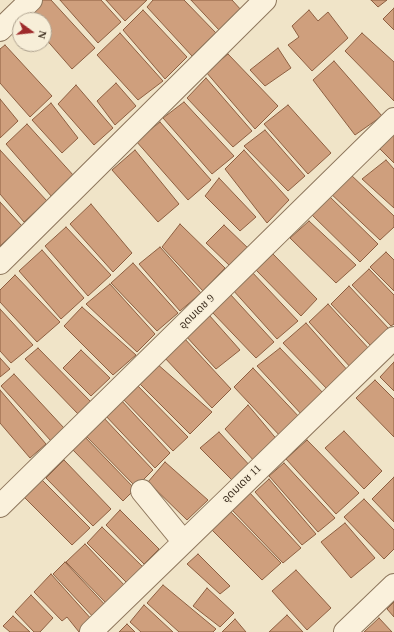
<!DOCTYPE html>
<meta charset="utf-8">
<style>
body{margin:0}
#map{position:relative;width:394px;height:632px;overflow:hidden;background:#f0e4c8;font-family:"Times New Roman",serif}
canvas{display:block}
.north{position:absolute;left:12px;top:12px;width:40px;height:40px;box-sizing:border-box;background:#f7eed8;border:1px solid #ada18e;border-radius:50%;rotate:105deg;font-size:11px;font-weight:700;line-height:16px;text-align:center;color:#3d2e20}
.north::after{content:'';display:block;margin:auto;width:14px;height:18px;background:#9e2a2b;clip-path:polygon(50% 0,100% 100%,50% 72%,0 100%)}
</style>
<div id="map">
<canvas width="394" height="632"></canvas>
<div class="north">N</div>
</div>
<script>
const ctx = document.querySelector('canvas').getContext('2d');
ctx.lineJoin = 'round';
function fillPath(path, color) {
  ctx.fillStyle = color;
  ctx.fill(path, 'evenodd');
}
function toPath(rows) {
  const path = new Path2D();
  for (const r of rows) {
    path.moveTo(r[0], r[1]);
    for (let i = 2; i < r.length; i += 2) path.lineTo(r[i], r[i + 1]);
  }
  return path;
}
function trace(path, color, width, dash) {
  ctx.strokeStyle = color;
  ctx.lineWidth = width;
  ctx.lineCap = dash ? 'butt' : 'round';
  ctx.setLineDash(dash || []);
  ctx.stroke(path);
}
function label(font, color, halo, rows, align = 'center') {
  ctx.font = font + ' "Times New Roman","Noto Sans Thai",serif';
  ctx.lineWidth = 3;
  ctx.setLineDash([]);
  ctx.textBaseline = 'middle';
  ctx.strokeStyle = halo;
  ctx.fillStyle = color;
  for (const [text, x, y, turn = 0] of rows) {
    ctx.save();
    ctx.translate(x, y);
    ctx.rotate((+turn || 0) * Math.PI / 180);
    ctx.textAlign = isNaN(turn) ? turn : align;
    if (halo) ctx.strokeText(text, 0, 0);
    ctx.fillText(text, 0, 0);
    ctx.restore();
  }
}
const building = toPath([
 [43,0,51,0,95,48,72,69,44,37,44,20,29,20,26,16,43,0],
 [60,0,101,0,121,22,98,43,60,0],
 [106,0,147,0,125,21,106,0],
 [153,0,184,0,216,33,192,56,147,7,153,0],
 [191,0,232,0,242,11,219,30,191,0],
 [371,0,387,0,378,7,371,0],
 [394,8,394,30,383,19,394,8],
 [143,10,187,57,165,79,123,30,143,10],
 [309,10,318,21,328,12,348,38,312,71,288,45,299,37,292,26,309,10],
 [120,33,163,81,138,100,97,55,120,33],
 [362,33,394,62,394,101,345,51,362,33],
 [5,45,52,96,30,117,0,83,0,49,5,45],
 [278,48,291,68,265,86,250,70,278,48],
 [228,54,278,106,255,129,206,72,228,54],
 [334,61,382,116,355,135,313,80,334,61],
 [206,78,252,131,233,147,187,98,206,78],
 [116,83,136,106,115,125,97,101,116,83],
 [76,85,113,128,94,145,58,104,76,85],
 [0,99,18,121,0,138,0,99],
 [184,102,234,156,212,174,163,118,184,102],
 [51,103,78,138,62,153,32,120,51,103],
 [288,105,331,153,308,174,264,124,288,105],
 [160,122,211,180,188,200,136,141,160,122],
 [27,124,74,176,52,197,6,144,27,124],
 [265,130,305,176,288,191,244,146,265,130],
 [394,134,394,163,379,148,394,134],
 [0,150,47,201,24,222,0,194,0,150],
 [135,150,179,204,158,222,112,170,135,150],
 [244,150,289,200,267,223,225,169,244,150],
 [386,160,394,169,394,208,362,179,386,160],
 [349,173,394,216,394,227,380,240,328,191,349,173],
 [219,178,256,217,240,231,205,196,219,178],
 [328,195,378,244,360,262,310,213,328,195],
 [0,202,22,226,0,246,0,202],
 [91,204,132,253,113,272,70,224,91,204],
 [309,221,356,265,336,283,290,238,309,221],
 [180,224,225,268,203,291,162,247,180,224],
 [224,225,250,250,230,266,206,243,224,225],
 [66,227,111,275,88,296,45,246,66,227],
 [160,247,201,293,180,311,139,264,160,247],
 [42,250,84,298,61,319,19,271,42,250],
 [386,252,394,260,394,291,370,267,386,252],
 [273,254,317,299,301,316,256,270,273,254],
 [133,263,178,313,157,331,111,283,133,263],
 [369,269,394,295,394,324,391,326,352,285,369,269],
 [251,271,298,321,277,339,232,289,251,271],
 [15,275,60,322,37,342,0,302,0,290,15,275],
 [110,284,155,334,137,352,86,304,110,284],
 [349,286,389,329,371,346,331,304,349,286],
 [230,294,274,342,256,358,212,312,230,294],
 [328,304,370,350,352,369,309,322,328,304],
 [82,307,136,355,113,375,64,326,82,307],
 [0,309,33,345,11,363,0,351,0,309],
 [209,315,240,350,216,369,185,335,209,315],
 [306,323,349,372,328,390,283,343,306,323],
 [184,338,231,389,212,408,163,356,184,338],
 [38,348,91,402,78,414,25,359,38,348],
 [280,348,325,395,303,416,257,366,280,348],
 [81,350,110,378,91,396,63,368,81,350],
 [0,358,10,369,0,377,0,358],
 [394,362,394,391,380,377,394,362],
 [156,363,212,412,190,434,137,381,156,363],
 [253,368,302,420,282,438,234,387,253,368],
 [14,374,64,428,51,441,1,386,14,374],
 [375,380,394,399,394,437,356,398,375,380],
 [135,383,188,437,173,451,121,397,135,383],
 [0,390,46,444,30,458,0,423,0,390],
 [121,400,170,453,155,468,104,414,121,400],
 [248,405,279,442,255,462,225,429,248,405],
 [102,416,153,470,136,487,84,434,102,416],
 [344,431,382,471,364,489,325,448,344,431],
 [219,432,252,468,235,483,200,448,219,432],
 [83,435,135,489,123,501,71,448,83,435],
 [307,440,359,493,336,514,286,459,307,440],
 [64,460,111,509,93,526,46,478,64,460],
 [165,462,208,500,187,520,148,482,165,462],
 [284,463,335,518,318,532,269,476,284,463],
 [394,477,394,522,372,499,394,477],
 [40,478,90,528,72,545,24,497,40,478],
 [269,479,316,534,302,545,255,492,269,479],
 [249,492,301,548,283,563,231,509,249,492],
 [364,499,394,530,394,549,384,559,344,517,364,499],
 [228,509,281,563,262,580,210,528,228,509],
 [120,510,159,549,144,564,106,525,120,510],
 [345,523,375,558,351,578,321,542,345,523],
 [102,527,144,568,127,583,87,543,102,527],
 [85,544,127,588,107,604,66,562,85,544],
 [198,554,230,586,220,594,187,564,198,554],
 [65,562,108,608,96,620,53,574,65,562],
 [296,570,331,608,307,630,272,591,296,570],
 [51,574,93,621,79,632,67,617,62,621,34,592,51,574],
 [163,585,216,629,213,632,179,632,147,603,163,585],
 [207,588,234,613,220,627,193,606,207,588],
 [31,595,53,618,40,632,34,632,15,612,31,595],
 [394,602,394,617,387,609,394,602],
 [144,605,173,632,141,632,130,622,144,605],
 [287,615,303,632,269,632,287,615],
 [13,616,30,632,10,632,3,626,13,616],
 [379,618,392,632,364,632,379,618],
 [235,619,246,632,222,632,235,619],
 [127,624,135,632,119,632,127,624]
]);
fillPath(building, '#cf9f7d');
trace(building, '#8d5f41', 1);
const street = toPath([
 [0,30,31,0],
 [0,263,265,0],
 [142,491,183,541],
 [0,506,394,119],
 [91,632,394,338],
 [345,632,394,585]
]);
trace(street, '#8d765c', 24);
trace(street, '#faf1dc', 22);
label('11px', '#3d2e20', '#f7eed8', [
 ["อุดมเดช 9",197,312,-44],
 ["อุดมเดช 11",242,484,-44]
]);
</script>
